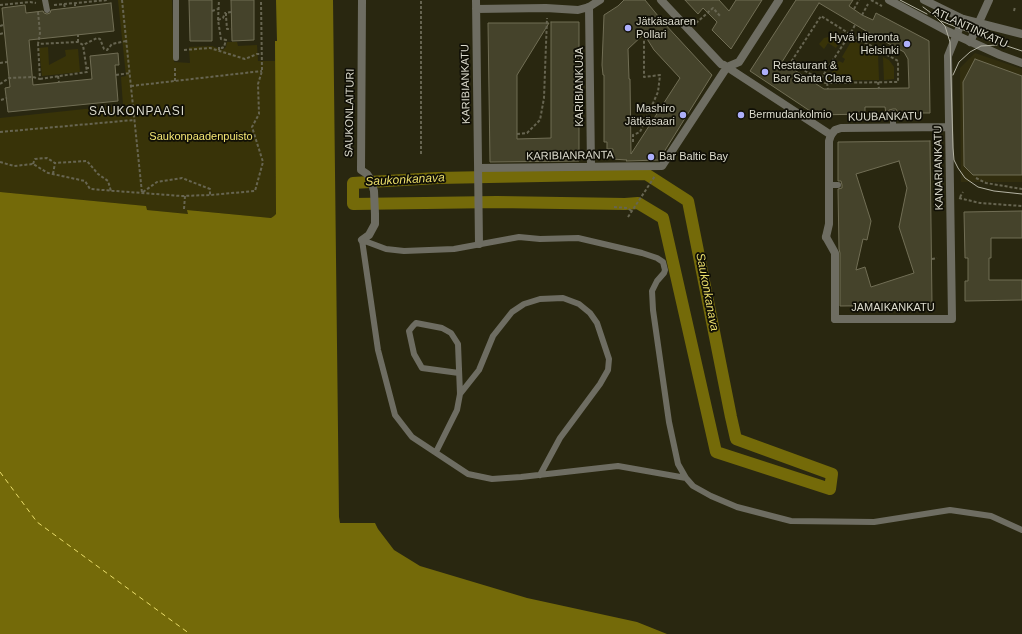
<!DOCTYPE html>
<meta charset="utf-8">
<style>
body{margin:0}
canvas{display:block;background:#292710}
</style>
<canvas width="1022" height="634"></canvas>
<script>
const ctx = document.querySelector('canvas').getContext('2d');
ctx.lineJoin = 'round';
function fillPath(path, color) {
  ctx.fillStyle = color;
  ctx.fill(path, 'evenodd');
}
function toPath(rows) {
  const path = new Path2D();
  for (const r of rows) {
    path.moveTo(r[0], r[1]);
    for (let i = 2; i < r.length; i += 2) path.lineTo(r[i], r[i + 1]);
  }
  return path;
}
function trace(path, color, width, dash) {
  ctx.strokeStyle = color;
  ctx.lineWidth = width;
  ctx.lineCap = dash ? 'butt' : 'round';
  ctx.setLineDash(dash || []);
  ctx.stroke(path);
}
function label(font, color, halo, rows, align = 'center') {
  ctx.font = font + ' Arial,sans-serif';
  ctx.lineWidth = 3.5;
  ctx.setLineDash([]);
  ctx.textBaseline = 'middle';
  ctx.strokeStyle = halo;
  ctx.fillStyle = color;
  for (const [text, x, y, turn = 0] of rows) {
    ctx.save();
    ctx.translate(x, y);
    ctx.rotate((+turn || 0) * Math.PI / 180);
    ctx.textAlign = isNaN(turn) ? turn : align;
    if (halo) ctx.strokeText(text, 0, 0);
    ctx.fillText(text, 0, 0);
    ctx.restore();
  }
}
fillPath(toPath([
 [975,53,1022,69,1022,182,961,182,960,68]
]), '#322e0f');
fillPath(toPath([
 [118,0,172,0,174,62,190,63,189,47,212,46,223,50,226,47,227,42,237,42,238,46,257,45,258,61,275,61,276,214,274,216,271,218,188,210,188,214,146,210,146,206,0,192,0,118,123,105,121,77,126,76],
 [842,34,844,35,836,48,828,43,824,49,819,44,824,38],
 [852,40,878,54,879,80,830,80,828,79,839,61,843,63,845,59,842,57],
 [48,47,49,65,66,56,65,50,78,49,80,72,42,76,39,48],
 [883,57,889,60,894,67,894,79,884,80]
]), '#383308');
fillPath(toPath([
 [276,0,333,0,339,517,340,523,375,523,378,529,394,550,420,566,527,598,637,622,667,634,0,634,0,192,146,206,147,210,188,214,187,210,271,218,274,216,276,214,275,41,277,41]
]), '#746a09');
trace(toPath([
 [646,174,688,201,731,417,736,439,832,474,830,489,716,452,663,218,638,203,625,204,497,202,353,204,353,183,437,178,646,174]
]), '#746a09', 12);
trace(toPath([
 [0,472,37,522,190,634]
]), '#eadd6b', 1, [5, 4]);
const building = toPath([
 [189,0,212,0,212,41,190,41,189,0],
 [231,0,254,0,254,40,232,41,231,0],
 [624,0,645,0,663,22,712,75,659,160,626,161,627,160,612,159,613,149,607,149,607,142,604,142,604,75,603,75,602,65,604,15,618,6,624,0],
 [644,34,654,50,680,78,631,154,630,79,629,79,628,49,644,34],
 [685,0,719,0,729,11,736,0,762,0,731,49,712,30,717,22,703,8,698,14,685,0],
 [796,0,853,0,849,6,862,15,873,20,876,13,929,41,930,113,898,113,896,109,893,109,889,110,888,114,886,114,885,107,865,107,865,114,816,115,750,71,796,0],
 [819,3,866,31,904,52,908,59,909,88,824,89,782,62,819,3],
 [111,3,114,31,29,40,33,85,92,79,90,56,118,53,119,65,115,65,118,101,8,112,5,88,10,87,2,8,25,5,26,13,43,11,44,13,47,14,50,13,51,10,111,3],
 [551,22,579,22,579,161,490,162,488,23,549,23,517,75,517,139,551,138,551,22],
 [975,59,1022,76,1022,175,973,175,964,166,963,82,975,59],
 [930,141,932,305,840,306,840,253,839,249,838,189,842,188,842,185,841,181,838,181,838,142,930,141],
 [899,161,907,188,899,227,914,273,871,287,865,267,856,270,863,239,867,240,871,221,856,174,899,161],
 [1022,211,1022,238,991,238,991,258,989,258,989,280,1022,280,1022,300,965,301,965,281,968,281,968,258,965,258,964,212,1022,211]
]);
fillPath(building, '#45432b');
trace(building, '#716e55', 1);
trace(toPath([
 [122,0,142,193],
 [871,0,882,6],
 [75,3,75,7],
 [64,4,65,8],
 [0,5,30,2,36,3],
 [54,5,108,0],
 [854,9,859,0],
 [212,11,218,9],
 [1014,11,1015,7],
 [38,12,40,33,38,44],
 [231,12,226,13,226,16,227,29,231,29],
 [862,15,868,4],
 [218,20,223,18,225,13,226,13],
 [696,23,713,8,721,17],
 [0,26,3,25],
 [661,26,667,20],
 [0,34,4,33],
 [78,42,78,35],
 [184,50,210,48,245,59,257,54,262,54],
 [219,50,219,47,222,48,224,47,226,40,221,39,218,20,219,0],
 [0,63,7,62],
 [86,68,91,68],
 [116,75,130,73],
 [58,76,59,82],
 [40,79,87,72,83,45],
 [820,80,825,83,898,82,898,61,850,34,821,16,791,62,820,80,850,34,855,25],
 [175,81,175,66],
 [878,82,879,89],
 [827,83,828,89],
 [0,84,9,78,33,77,40,79,38,44,78,42,83,45,97,38,100,39,104,49,107,50,112,44,126,41],
 [131,86,262,71],
 [1,100,7,98],
 [0,132,134,120],
 [517,134,527,133,540,120,544,98,547,18],
 [633,142,633,135,640,132,658,92,660,75,644,77,644,40,649,36],
 [421,154,421,0],
 [0,162,14,166,33,164,48,173,85,181,90,189,181,196,210,195,255,191,263,162,252,127,259,114,258,84,262,71,261,0],
 [33,164,35,159,47,158,55,163,87,161,98,174,108,181,111,191],
 [53,174,55,163],
 [976,178,986,183,1022,189],
 [143,192,157,182,182,178,210,189,210,195],
 [960,197,963,192],
 [959,198,980,203,1022,206],
 [614,207,627,208,632,211],
 [184,209,185,196],
 [628,217,655,176],
 [932,259,937,258]
]), '#676551', 2, [3, 2]);
trace(toPath([
 [45,0,47,10],
 [176,0,176,58],
 [893,128,893,113],
 [829,185,838,185],
 [460,394,479,370,493,336,512,312,524,304,540,299,563,298,579,304,590,313,597,323,609,359,608,370,600,384,560,438,540,475],
 [436,452,457,410,460,394,458,344,451,333,442,328,416,323,413,326,409,331,414,354,422,368,459,373],
 [686,478,618,466,521,477,492,479,468,474,412,437,395,415,378,350,362,240,386,249,404,251,454,249,519,237,540,239,578,238,642,253,657,258,663,262,665,270,664,273,657,281,652,291,653,310,669,422,678,464,686,478,693,486,711,496,737,507,791,521,874,522,950,510,991,516,1022,530]
]), '#6e6d62', 6);
trace(toPath([
 [589,7,591,167],
 [724,65,727,67,739,62,779,0],
 [479,168,662,166,727,67,831,135],
 [826,237,835,253,835,319]
]), '#6e6d62', 8);
trace(toPath([
 [476,0,479,244],
 [661,0,721,64],
 [476,9,546,8,578,10,589,7,600,0],
 [970,42,989,0],
 [826,237,829,224,829,141,831,135,835,130,841,128,949,127],
 [362,240,369,235,375,224,375,214,374,191,371,180,367,174,361,170,362,0],
 [835,319,952,319,948,56,963,19]
]), '#6e6d62', 8);
trace(toPath([
 [889,0,947,31,1000,55,1022,63],
 [924,0,963,19,1022,34]
]), '#6e6d62', 8);
trace(toPath([
 [900,0,927,14],
 [923,7,935,16,945,26,950,42,953,148,954,160,958,168,965,178,978,187,994,191,1022,194],
 [941,21,989,40,1022,51],
 [953,75,959,62,970,52,981,46,997,45]
]), '#b4b3a3', 1);
for (const [x, y, r, color] of [
 [628,28,4,"#adaffb"],
 [907,44,4,"#adaffb"],
 [765,72,4,"#adaffb"],
 [683,115,4,"#adaffb"],
 [741,115,4,"#adaffb"],
 [651,157,4,"#adaffb"]
]) {
  const dot = new Path2D();
  dot.arc(x, y, r, 0, 2 * Math.PI);
  ctx.fillStyle = color;
  ctx.fill(dot);
  trace(dot, '#100f06', 1.5);
}
label('11px', '#dddcce', '#100f06', [
 ["Jätkäsaaren",636,22],
 ["Pollari",636,35],
 ["Hyvä Hieronta",899,38,"right"],
 ["Helsinki",899,51,"right"],
 ["Restaurant &",773,66],
 ["Bar Santa Clara",773,79],
 ["Mashiro",675,109,"right"],
 ["Jätkäsaari",675,122,"right"],
 ["Bermudankolmio",749,115],
 ["Bar Baltic Bay",659,157]
], 'left');
label('11px', '#dddcce', '#100f06', [
 ["ATLANTINKATU",970,28,25],
 ["KARIBIANKATU",466,84,-91],
 ["KARIBIANKUJA",580,87,-90],
 ["SAUKONLAITURI",350,113,-89],
 ["KUUBANKATU",885,117,-1],
 ["KARIBIANRANTA",570,156,-1],
 ["KANARIANKATU",939,168,-91],
 ["JAMAIKANKATU",893,308]
]);
label('11px', '#f3e573', '#100f06', [
 ["Saukonpaadenpuisto",201,137]
]);
ctx.letterSpacing = '1px';
label('12px', '#dddcce', '#100f06', [
 ["SAUKONPAASI",137,112]
]);
ctx.letterSpacing = '0px';
label('italic 12px', '#eadd6b', '#100f06', [
 ["Saukonkanava",405,180,-3],
 ["Saukonkanava",707,292,79]
]);
</script>
